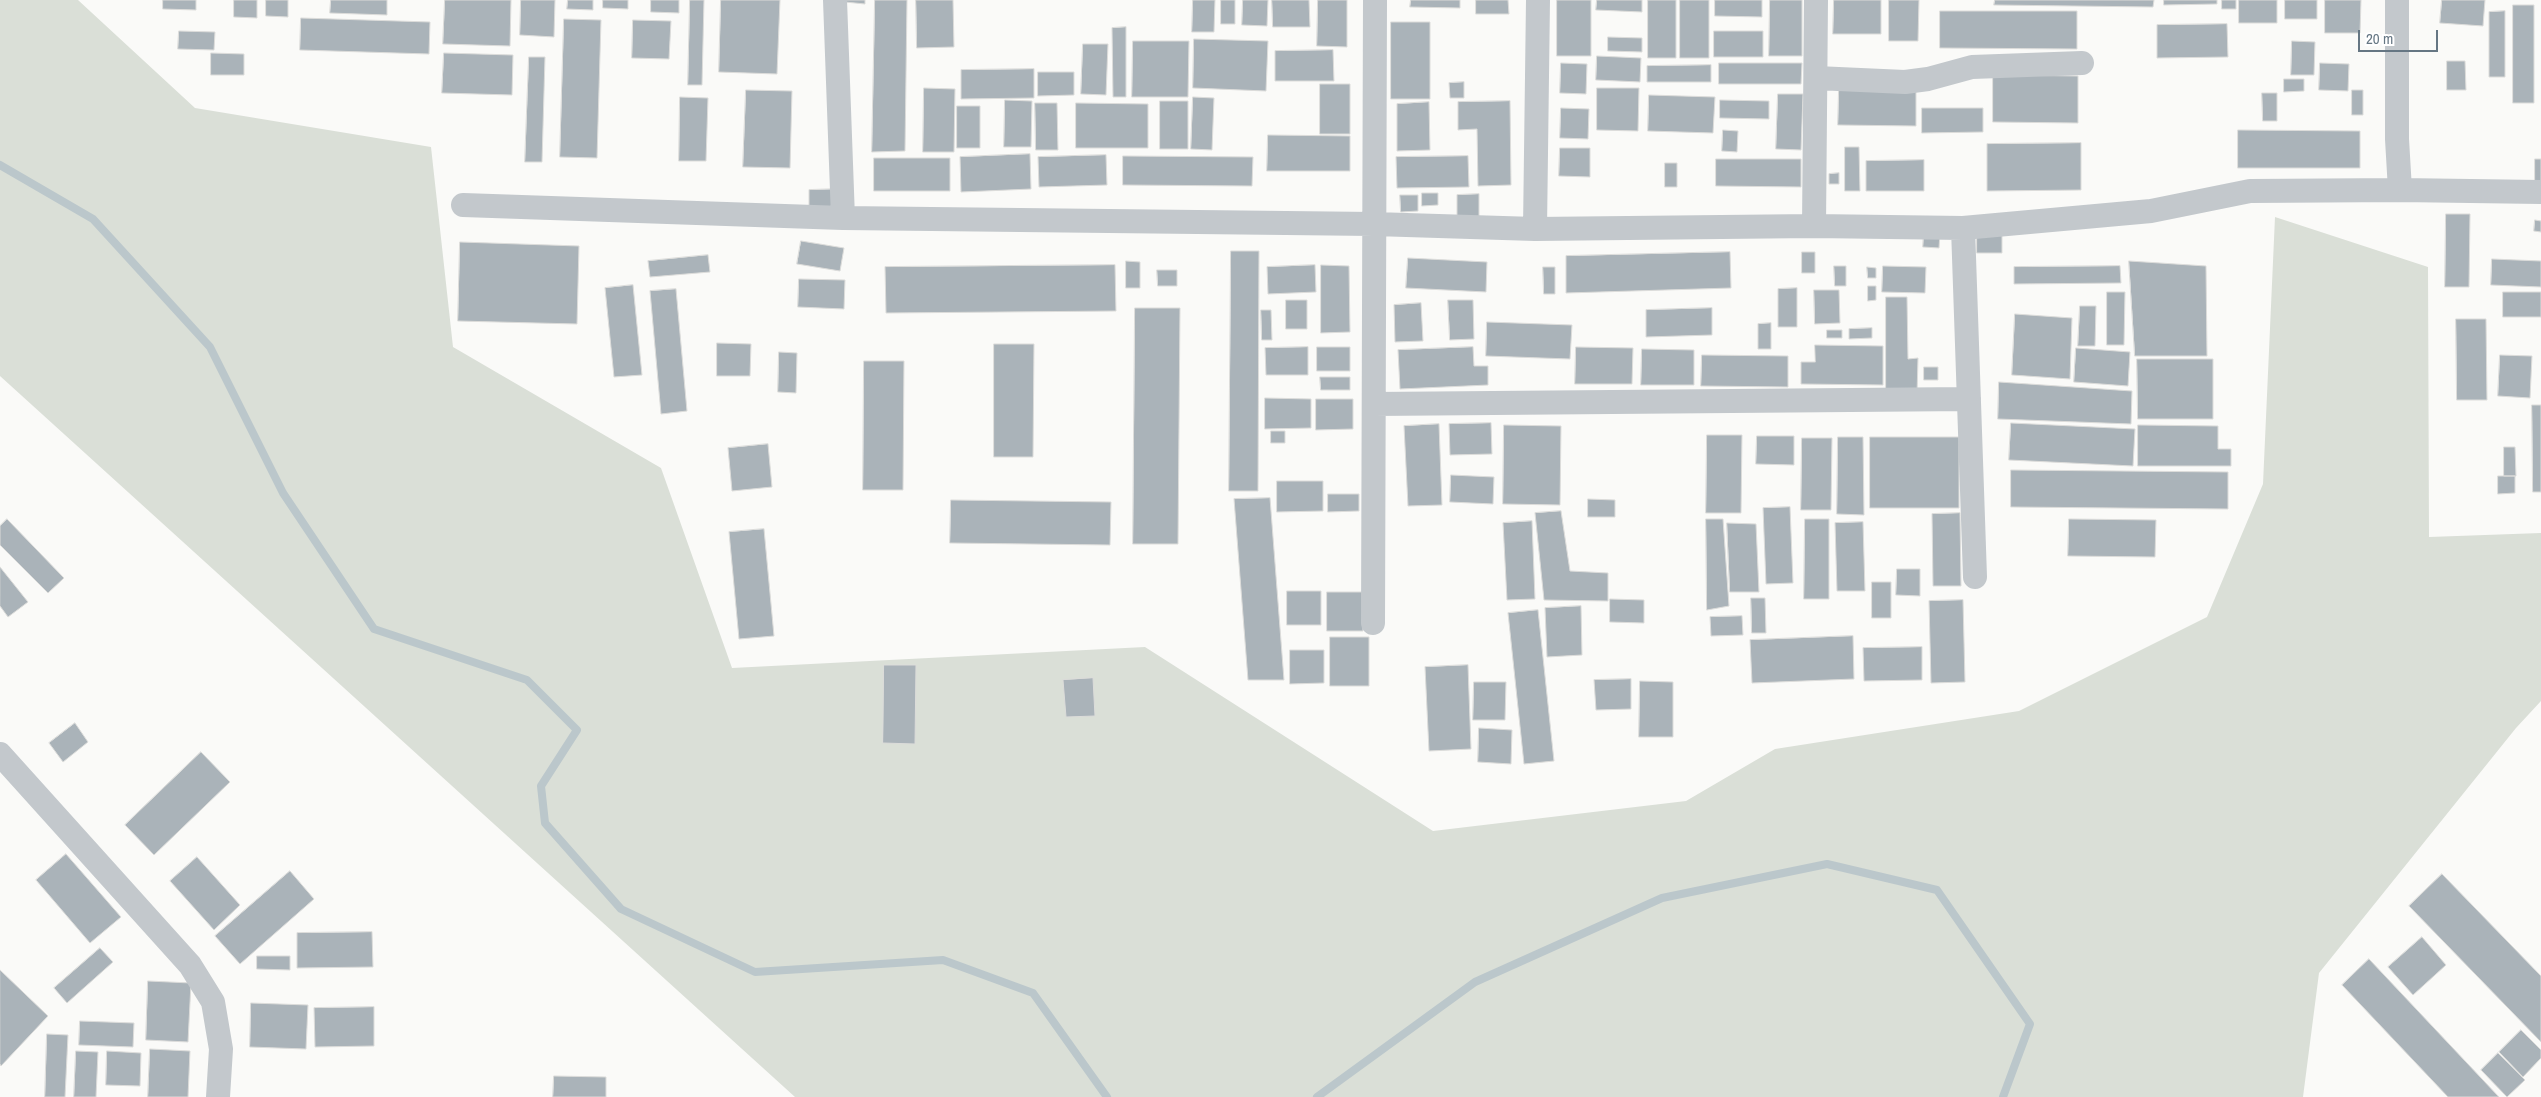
<!DOCTYPE html>
<style>
body{margin:0}
#map{position:relative;width:2541px;height:1097px;overflow:hidden;background:#fafaf8;font-family:"Archivo Narrow",sans-serif}
canvas{display:block}
.scale{position:absolute;left:2358px;top:30px;width:80px;height:22px;box-sizing:border-box;border:2px solid #657683;border-top:0;padding-left:6px;font-size:15px;line-height:18px;white-space:nowrap;color:#657683;-webkit-text-stroke:4px #fff;paint-order:stroke}
</style>
<div id="map">
<canvas width="2541" height="1097"></canvas>
<div class="scale">20 m</div>
</div>
<script>
const c = document.querySelector('canvas').getContext('2d');
c.lineJoin = 'round';
function fillPath(path, color) {
  c.fillStyle = color;
  c.fill(path, 'evenodd');
}
function strokePath(path, color, width, dash) {
  c.strokeStyle = color;
  c.lineWidth = width;
  c.lineCap = dash ? 'butt' : 'round';
  c.setLineDash(dash || []);
  c.stroke(path);
}
const green = new Path2D(`
 M 0,0 L 78,0 L 195,108 L 431,147 L 453,347 L 661,468 L 732,668 L 1145,647 L 1433,831 L 1686,801 L 1775,749 L 2019,711 L 2207,617 L 2263,484 L 2275,217 L 2428,267 L 2429,537 L 2541,533 L 2541,701 L 2516,728 L 2319,973 L 2303,1097 L 795,1097 L 0,376 Z`);
const stream = new Path2D(`
 M 0,165 L 93,219 L 210,347 L 283,493 L 374,629 L 527,680 L 577,730 L 541,786 L 545,823 L 621,909 L 755,972 L 943,960 L 1033,993 L 1107,1097
 M 1317,1097 L 1475,982 L 1662,898 L 1827,864 L 1937,890 L 2030,1024 L 2003,1097`);
const building = new Path2D(`
 M 163,0 L 196,0 L 196,10 L 163,9 Z
 M 234,0 L 257,0 L 257,18 L 234,17 Z
 M 266,0 L 288,0 L 288,17 L 266,16 Z
 M 331,0 L 387,0 L 387,15 L 330,13 Z
 M 445,0 L 511,0 L 510,46 L 443,44 Z
 M 521,0 L 555,0 L 554,37 L 520,35 Z
 M 568,0 L 593,0 L 593,10 L 567,9 Z
 M 603,0 L 628,0 L 628,9 L 603,8 Z
 M 651,0 L 679,0 L 679,13 L 651,12 Z
 M 690,0 L 704,0 L 702,85 L 688,85 Z
 M 721,0 L 780,0 L 777,74 L 719,72 Z
 M 845,0 L 865,0 L 865,4 L 845,2 Z
 M 875,0 L 907,0 L 905,151 L 872,152 Z
 M 916,0 L 953,0 L 954,47 L 917,48 Z
 M 1193,0 L 1215,0 L 1214,32 L 1192,32 Z
 M 1221,0 L 1235,0 L 1235,24 L 1221,24 Z
 M 1243,0 L 1268,0 L 1267,26 L 1242,25 Z
 M 1272,0 L 1309,0 L 1310,27 L 1273,27 Z
 M 1318,0 L 1347,0 L 1347,47 L 1317,46 Z
 M 1411,0 L 1460,0 L 1460,8 L 1410,7 Z
 M 1476,0 L 1508,0 L 1509,14 L 1476,14 Z
 M 1557,0 L 1591,0 L 1591,56 L 1557,56 Z
 M 1597,0 L 1642,0 L 1642,12 L 1596,10 Z
 M 1648,0 L 1676,0 L 1676,58 L 1648,58 Z
 M 1680,0 L 1709,0 L 1709,58 L 1680,58 Z
 M 1715,0 L 1762,0 L 1762,17 L 1715,16 Z
 M 1770,0 L 1802,0 L 1802,56 L 1769,56 Z
 M 1834,0 L 1881,0 L 1881,34 L 1833,34 Z
 M 1889,0 L 1919,0 L 1918,41 L 1889,41 Z
 M 1995,0 L 2154,0 L 2153,7 L 1994,5 Z
 M 2164,0 L 2217,0 L 2217,4 L 2164,5 Z
 M 2222,0 L 2236,0 L 2236,9 L 2222,9 Z
 M 2239,0 L 2277,0 L 2277,23 L 2239,23 Z
 M 2285,0 L 2317,0 L 2317,19 L 2285,19 Z
 M 2325,0 L 2361,0 L 2360,33 L 2325,33 Z
 M 2442,0 L 2485,0 L 2483,26 L 2440,23 Z
 M 2513,5 L 2534,5 L 2534,103 L 2513,103 Z
 M 1940,11 L 2077,11 L 2077,49 L 1940,48 Z
 M 2505,11 L 2505,77 L 2489,77 L 2489,12 Z
 M 301,18 L 430,22 L 429,54 L 300,50 Z
 M 564,19 L 601,20 L 597,158 L 560,157 Z
 M 633,20 L 671,21 L 669,59 L 632,58 Z
 M 1391,22 L 1430,22 L 1430,99 L 1391,99 Z
 M 2227,24 L 2228,57 L 2157,58 L 2157,25 Z
 M 1126,27 L 1126,97 L 1113,97 L 1112,28 Z
 M 179,31 L 215,32 L 214,50 L 178,49 Z
 M 1714,31 L 1763,31 L 1763,57 L 1714,57 Z
 M 1608,37 L 1642,38 L 1642,52 L 1608,51 Z
 M 1194,39 L 1268,41 L 1266,91 L 1193,88 Z
 M 1133,41 L 1189,41 L 1188,97 L 1132,97 Z
 M 2292,41 L 2315,42 L 2314,75 L 2291,75 Z
 M 1083,44 L 1108,44 L 1106,95 L 1081,94 Z
 M 1333,50 L 1334,81 L 1275,81 L 1275,51 Z
 M 211,53 L 244,54 L 244,75 L 211,75 Z
 M 444,53 L 513,55 L 512,95 L 442,93 Z
 M 1597,56 L 1641,58 L 1640,82 L 1596,80 Z
 M 529,57 L 545,57 L 542,162 L 525,162 Z
 M 2447,61 L 2465,61 L 2466,90 L 2447,90 Z
 M 1561,63 L 1587,64 L 1586,94 L 1560,93 Z
 M 1719,63 L 1802,63 L 1801,84 L 1719,84 Z
 M 2320,63 L 2349,64 L 2348,91 L 2319,90 Z
 M 1711,65 L 1711,82 L 1647,82 L 1647,66 Z
 M 1034,69 L 1034,98 L 961,99 L 961,70 Z
 M 1038,72 L 1074,72 L 1074,95 L 1038,96 Z
 M 1993,75 L 2078,76 L 2078,123 L 1993,122 Z
 M 2284,79 L 2304,79 L 2304,91 L 2284,92 Z
 M 1464,82 L 1464,98 L 1450,98 L 1449,83 Z
 M 1320,84 L 1350,84 L 1350,134 L 1320,134 Z
 M 924,88 L 955,89 L 954,152 L 923,152 Z
 M 1597,88 L 1639,88 L 1638,131 L 1597,130 Z
 M 746,90 L 792,91 L 790,168 L 743,167 Z
 M 1839,90 L 1916,90 L 1916,126 L 1838,125 Z
 M 2352,90 L 2363,90 L 2363,115 L 2352,115 Z
 M 2262,93 L 2277,93 L 2277,121 L 2263,121 Z
 M 1778,94 L 1803,94 L 1801,150 L 1776,149 Z
 M 1649,95 L 1715,97 L 1713,133 L 1648,131 Z
 M 680,97 L 708,98 L 706,161 L 679,161 Z
 M 1193,97 L 1214,98 L 1212,150 L 1191,149 Z
 M 1005,100 L 1032,101 L 1031,147 L 1004,147 Z
 M 1720,100 L 1769,101 L 1769,119 L 1720,118 Z
 M 1160,101 L 1188,101 L 1188,149 L 1160,149 Z
 M 1510,101 L 1511,185 L 1478,186 L 1477,129 L 1458,130 L 1458,102 Z
 M 1429,102 L 1430,150 L 1397,151 L 1397,104 Z
 M 1035,103 L 1057,103 L 1058,150 L 1036,150 Z
 M 1076,103 L 1148,104 L 1148,148 L 1076,148 Z
 M 957,106 L 980,106 L 980,148 L 957,148 Z
 M 1561,108 L 1589,109 L 1588,139 L 1560,138 Z
 M 1922,108 L 1983,108 L 1983,132 L 1922,133 Z
 M 1723,130 L 1738,131 L 1737,152 L 1722,151 Z
 M 2238,130 L 2360,131 L 2360,168 L 2238,168 Z
 M 1268,135 L 1350,136 L 1350,171 L 1267,171 Z
 M 2081,143 L 2081,190 L 1987,191 L 1987,144 Z
 M 1845,147 L 1859,147 L 1860,191 L 1845,191 Z
 M 1560,148 L 1590,148 L 1590,177 L 1559,176 Z
 M 1030,154 L 1031,189 L 961,192 L 960,157 Z
 M 1106,155 L 1107,185 L 1039,187 L 1038,157 Z
 M 1123,156 L 1253,157 L 1252,186 L 1123,185 Z
 M 1468,156 L 1469,187 L 1397,188 L 1396,157 Z
 M 874,158 L 950,158 L 950,191 L 874,191 Z
 M 1716,159 L 1801,159 L 1801,187 L 1716,186 Z
 M 2535,159 L 2541,159 L 2541,186 L 2535,186 Z
 M 1924,160 L 1924,191 L 1866,191 L 1866,161 Z
 M 1665,163 L 1677,163 L 1677,187 L 1665,187 Z
 M 1839,173 L 1839,184 L 1829,184 L 1829,174 Z
 M 838,189 L 838,210 L 809,210 L 809,190 Z
 M 1422,193 L 1438,193 L 1438,205 L 1422,206 Z
 M 1479,194 L 1479,223 L 1457,223 L 1457,195 Z
 M 1400,195 L 1418,195 L 1418,211 L 1401,212 Z
 M 2446,214 L 2470,214 L 2469,287 L 2445,287 Z
 M 2535,220 L 2541,221 L 2541,232 L 2534,231 Z
 M 1977,231 L 2002,232 L 2002,253 L 1977,253 Z
 M 1924,232 L 1940,233 L 1939,248 L 1923,247 Z
 M 801,241 L 844,248 L 840,271 L 797,264 Z
 M 460,242 L 579,246 L 577,324 L 458,321 Z
 M 1231,251 L 1259,251 L 1258,491 L 1229,491 Z
 M 1730,252 L 1731,288 L 1566,293 L 1566,256 Z
 M 1802,252 L 1815,252 L 1815,273 L 1802,273 Z
 M 708,255 L 710,272 L 650,277 L 648,261 Z
 M 1408,258 L 1487,262 L 1486,292 L 1406,288 Z
 M 2492,259 L 2541,261 L 2541,287 L 2491,285 Z
 M 1126,261 L 1140,262 L 1140,288 L 1126,288 Z
 M 2129,261 L 2206,266 L 2207,356 L 2135,356 Z
 M 1115,265 L 1116,311 L 886,313 L 885,267 Z
 M 1315,265 L 1316,292 L 1268,294 L 1267,267 Z
 M 1321,265 L 1349,266 L 1350,332 L 1321,333 Z
 M 1834,266 L 1846,266 L 1846,286 L 1835,286 Z
 M 1883,266 L 1926,267 L 1925,293 L 1882,292 Z
 M 2120,266 L 2121,283 L 2014,284 L 2014,267 Z
 M 1543,267 L 1555,267 L 1555,294 L 1544,294 Z
 M 1867,267 L 1876,268 L 1876,278 L 1868,278 Z
 M 1157,270 L 1177,270 L 1177,286 L 1158,286 Z
 M 799,279 L 845,280 L 844,309 L 798,307 Z
 M 633,285 L 642,375 L 614,377 L 605,288 Z
 M 1868,286 L 1876,286 L 1876,300 L 1868,301 Z
 M 1797,288 L 1797,327 L 1778,327 L 1778,289 Z
 M 676,289 L 687,411 L 661,414 L 650,291 Z
 M 1814,290 L 1839,290 L 1840,323 L 1815,324 Z
 M 2107,292 L 2125,292 L 2124,345 L 2107,345 Z
 M 2503,292 L 2541,292 L 2541,317 L 2503,317 Z
 M 1886,297 L 1907,297 L 1908,359 L 1918,358 L 1917,395 L 1886,394 Z
 M 1286,300 L 1307,300 L 1307,329 L 1286,329 Z
 M 1448,300 L 1473,300 L 1474,339 L 1450,340 Z
 M 1421,303 L 1423,341 L 1395,342 L 1394,305 Z
 M 2080,306 L 2096,306 L 2095,346 L 2078,346 Z
 M 1135,308 L 1180,308 L 1178,544 L 1133,544 Z
 M 1712,308 L 1712,335 L 1646,337 L 1646,310 Z
 M 1261,310 L 1271,310 L 1272,340 L 1262,340 Z
 M 2015,314 L 2072,318 L 2070,379 L 2012,375 Z
 M 2456,319 L 2486,319 L 2487,400 L 2457,400 Z
 M 1487,322 L 1572,325 L 1570,359 L 1486,356 Z
 M 1771,323 L 1771,349 L 1758,349 L 1758,324 Z
 M 1872,328 L 1872,338 L 1849,339 L 1849,329 Z
 M 1827,330 L 1842,330 L 1842,338 L 1827,338 Z
 M 717,343 L 751,344 L 750,376 L 717,376 Z
 M 994,344 L 1034,344 L 1033,457 L 994,457 Z
 M 1815,345 L 1883,346 L 1883,385 L 1801,384 L 1801,362 L 1815,362 Z
 M 1308,347 L 1308,375 L 1266,375 L 1265,348 Z
 M 1317,347 L 1350,347 L 1350,371 L 1317,371 Z
 M 1473,347 L 1474,366 L 1488,366 L 1488,385 L 1400,389 L 1398,350 Z
 M 1576,347 L 1633,348 L 1632,384 L 1575,384 Z
 M 2076,348 L 2130,352 L 2128,386 L 2074,382 Z
 M 1642,349 L 1694,350 L 1694,385 L 1641,385 Z
 M 779,352 L 797,353 L 796,393 L 778,392 Z
 M 1702,355 L 1788,356 L 1788,387 L 1701,386 Z
 M 2500,355 L 2532,356 L 2530,398 L 2498,396 Z
 M 2137,359 L 2213,359 L 2213,419 L 2138,419 Z
 M 864,361 L 904,361 L 903,490 L 863,490 Z
 M 1924,367 L 1938,367 L 1938,380 L 1924,380 Z
 M 1320,377 L 1350,377 L 1350,390 L 1321,390 Z
 M 1999,382 L 2132,391 L 2131,424 L 1998,419 Z
 M 1265,398 L 1311,399 L 1311,428 L 1265,429 Z
 M 1316,399 L 1353,399 L 1353,429 L 1316,430 Z
 M 2532,405 L 2541,405 L 2541,492 L 2533,492 Z
 M 1491,423 L 1492,454 L 1450,455 L 1449,424 Z
 M 2011,423 L 2135,429 L 2133,466 L 2009,460 Z
 M 1439,424 L 1442,505 L 1408,506 L 1404,426 Z
 M 1504,425 L 1561,426 L 1560,505 L 1503,504 Z
 M 2138,425 L 2218,426 L 2218,449 L 2231,449 L 2231,466 L 2138,466 Z
 M 1271,431 L 1285,431 L 1285,443 L 1271,443 Z
 M 1707,435 L 1742,435 L 1741,513 L 1706,513 Z
 M 1757,436 L 1794,436 L 1794,465 L 1756,464 Z
 M 1838,437 L 1863,437 L 1864,515 L 1837,514 Z
 M 1870,437 L 1959,437 L 1959,508 L 1870,508 Z
 M 1802,438 L 1832,438 L 1831,510 L 1801,510 Z
 M 768,444 L 772,487 L 732,491 L 728,448 Z
 M 2504,447 L 2515,447 L 2516,476 L 2504,476 Z
 M 2011,470 L 2228,472 L 2228,509 L 2011,507 Z
 M 1451,475 L 1494,477 L 1493,504 L 1450,502 Z
 M 2498,476 L 2515,476 L 2515,493 L 2498,494 Z
 M 1277,481 L 1323,481 L 1323,511 L 1277,512 Z
 M 1328,494 L 1359,494 L 1359,511 L 1328,512 Z
 M 1270,498 L 1284,680 L 1248,680 L 1234,499 Z
 M 1588,499 L 1615,500 L 1615,517 L 1588,517 Z
 M 951,500 L 1111,502 L 1110,545 L 950,543 Z
 M 1790,507 L 1793,583 L 1766,584 L 1763,508 Z
 M 1561,511 L 1570,571 L 1608,573 L 1608,601 L 1544,600 L 1535,513 Z
 M 1960,513 L 1961,586 L 1933,586 L 1932,514 Z
 M 7,519 L 64,578 L 48,593 L 0,545 L 0,526 Z
 M 1706,519 L 1723,519 L 1729,606 L 1707,610 Z
 M 1805,519 L 1829,519 L 1829,599 L 1804,599 Z
 M 2069,519 L 2156,520 L 2155,557 L 2068,556 Z
 M 1532,521 L 1535,599 L 1507,600 L 1503,523 Z
 M 1863,522 L 1865,591 L 1837,591 L 1835,523 Z
 M 1727,523 L 1756,524 L 1759,592 L 1730,592 Z
 M 764,529 L 774,636 L 739,639 L 729,532 Z
 M 0,567 L 28,602 L 8,617 L 0,606 Z
 M 1897,569 L 1920,569 L 1920,596 L 1896,595 Z
 M 1872,582 L 1891,582 L 1891,618 L 1872,618 Z
 M 1287,591 L 1321,591 L 1321,625 L 1287,625 Z
 M 1327,592 L 1362,592 L 1363,631 L 1327,631 Z
 M 1751,598 L 1765,598 L 1766,633 L 1752,633 Z
 M 1610,599 L 1644,600 L 1644,623 L 1610,622 Z
 M 1963,600 L 1965,682 L 1931,683 L 1929,601 Z
 M 1581,606 L 1582,655 L 1547,657 L 1545,608 Z
 M 1538,610 L 1554,761 L 1524,764 L 1508,613 Z
 M 1742,616 L 1743,635 L 1711,636 L 1710,617 Z
 M 1853,636 L 1854,679 L 1752,683 L 1750,640 Z
 M 1330,637 L 1369,637 L 1369,686 L 1330,686 Z
 M 1922,647 L 1922,680 L 1864,681 L 1863,648 Z
 M 1290,650 L 1324,650 L 1324,683 L 1290,684 Z
 M 884,665 L 916,665 L 915,744 L 883,743 Z
 M 1468,665 L 1471,749 L 1429,751 L 1425,667 Z
 M 1093,678 L 1095,716 L 1066,717 L 1063,680 Z
 M 1631,679 L 1631,709 L 1596,710 L 1594,680 Z
 M 1640,681 L 1673,682 L 1673,737 L 1639,737 Z
 M 1474,682 L 1506,682 L 1505,720 L 1473,720 Z
 M 75,723 L 88,742 L 63,762 L 49,743 Z
 M 1479,728 L 1512,730 L 1511,764 L 1478,762 Z
 M 201,752 L 230,782 L 154,855 L 125,825 Z
 M 66,854 L 121,917 L 90,943 L 36,880 Z
 M 197,857 L 240,905 L 214,930 L 170,881 Z
 M 290,871 L 314,899 L 240,964 L 215,936 Z
 M 2442,874 L 2541,976 L 2541,1042 L 2409,906 Z
 M 372,932 L 373,967 L 297,968 L 297,933 Z
 M 2422,937 L 2446,965 L 2413,995 L 2388,967 Z
 M 100,948 L 113,962 L 67,1003 L 54,988 Z
 M 257,956 L 290,956 L 290,970 L 257,969 Z
 M 2369,959 L 2499,1097 L 2448,1097 L 2342,985 Z
 M 0,970 L 48,1016 L 1,1066 L 0,1064 Z
 M 148,981 L 191,983 L 188,1042 L 146,1040 Z
 M 251,1003 L 308,1005 L 306,1049 L 250,1047 Z
 M 374,1007 L 374,1046 L 315,1047 L 314,1008 Z
 M 80,1021 L 134,1023 L 133,1047 L 79,1045 Z
 M 2521,1030 L 2541,1050 L 2541,1058 L 2523,1077 L 2499,1052 Z
 M 47,1034 L 68,1035 L 65,1097 L 45,1097 Z
 M 150,1049 L 190,1051 L 188,1097 L 148,1097 Z
 M 76,1051 L 98,1052 L 96,1097 L 74,1097 Z
 M 107,1051 L 141,1053 L 140,1086 L 106,1085 Z
 M 2498,1053 L 2525,1080 L 2507,1097 L 2481,1070 Z
 M 554,1076 L 606,1077 L 606,1097 L 553,1097 Z`);
const minor = new Path2D(`
 M 835,0 L 843,218
 M 2397,0 L 2397,139 L 2400,190 L 2541,192
 M 1816,78 L 1905,82 L 1928,79 L 1972,67 L 2082,63
 M 463,205 L 843,218 L 1374,224 L 1535,229 L 1814,226 L 1963,228 L 2151,211 L 2250,191 L 2400,190
 M 1814,226 L 1816,0
 M 1963,228 L 1975,577
 M 1535,229 L 1538,0
 M 1374,404 L 1969,399
 M 1373,623 L 1375,0
 M 0,754 L 190,965 L 213,1002 L 221,1049 L 218,1097`);
fillPath(green, '#dadfd7');
strokePath(stream, '#bbc7cb', 8);
fillPath(building, '#aab3b9');
strokePath(building, '#dcdcda', 1);
strokePath(minor, '#c3c8cc', 24);
</script>
